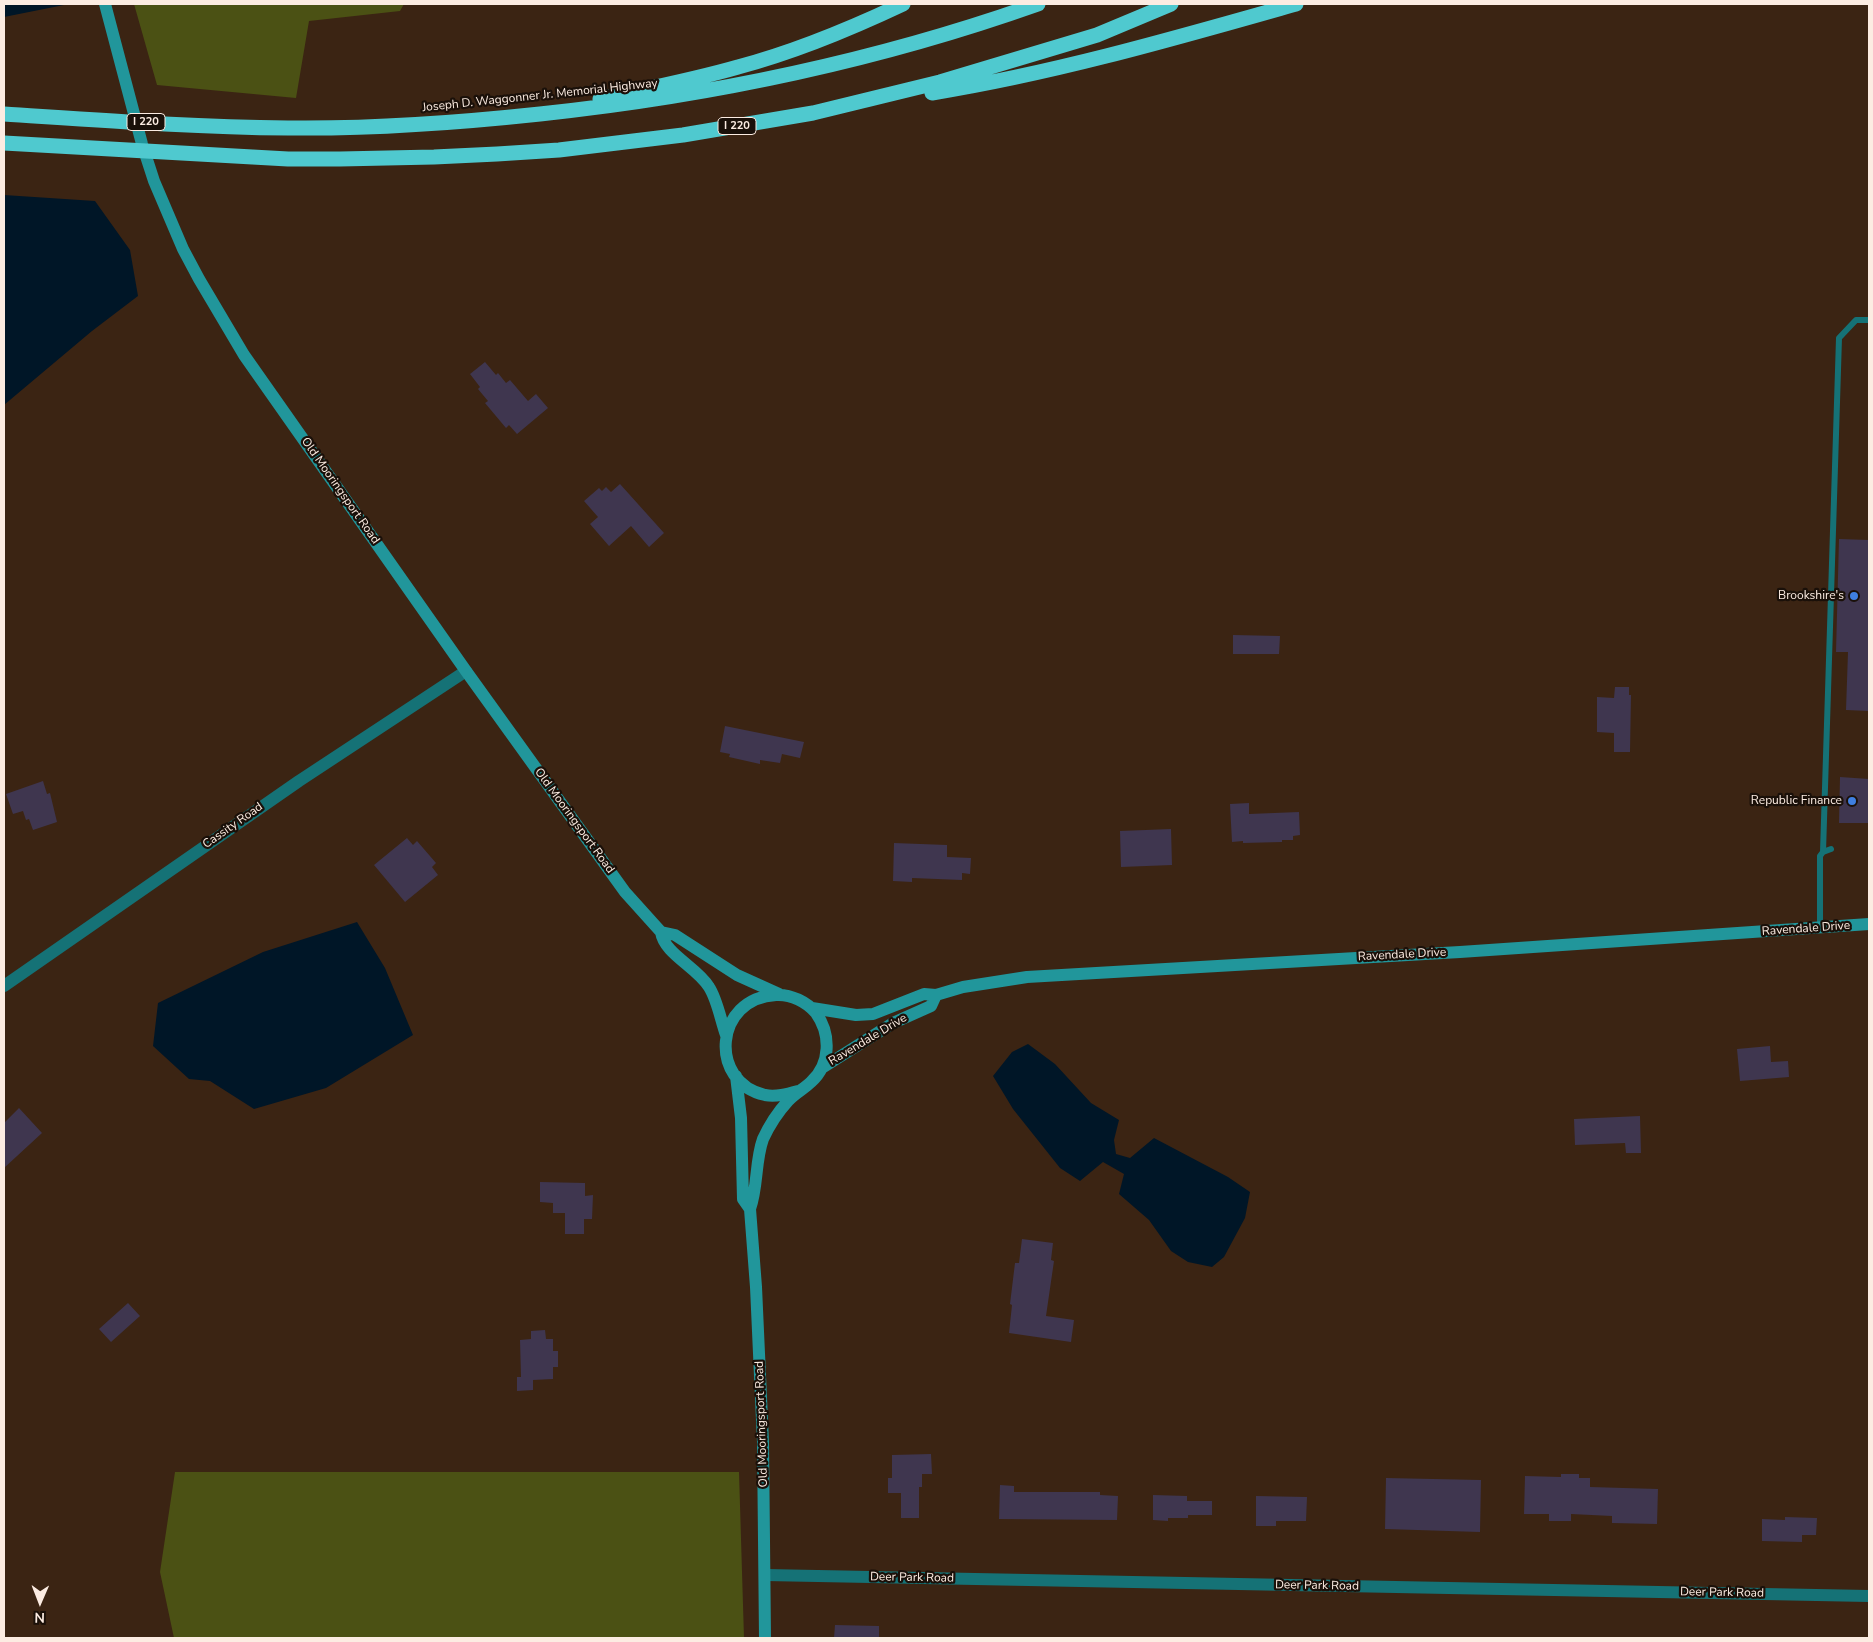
<!DOCTYPE html>
<style>
body{margin:0}
#map{position:relative;width:1873px;height:1642px;overflow:hidden;background:#3b2413;font-family:"Nunito Sans",sans-serif}
canvas{display:block}
.frame{position:absolute;inset:0;border:5px solid #fcece2;pointer-events:none}
.north{position:absolute;left:15px;top:1577px;width:50px;height:50px;-webkit-text-stroke:4px #1a1009;paint-order:stroke;rotate:181deg;font-size:14px;font-weight:700;line-height:20px;text-align:center;color:#fcece2}
.north::after{content:'';display:block;margin:auto;width:18px;height:22px;background:#fcece2;clip-path:polygon(50% 0,100% 100%,50% 72%,0 100%)}
</style>
<div id="map">
<canvas width="1873" height="1642"></canvas>
<div class="frame"></div>
<div class="north">N</div>
</div>
<script>
const c = document.querySelector('canvas').getContext('2d');
c.lineJoin = 'round';
function fillPath(path, color) {
  c.fillStyle = color;
  c.fill(path, 'evenodd');
}
function strokePath(path, color, width, dash) {
  c.strokeStyle = color;
  c.lineWidth = width;
  c.lineCap = dash ? 'butt' : 'round';
  c.setLineDash(dash || []);
  c.stroke(path);
}
function drawText(font, color, halo, rows, align = 'center') {
  c.font = font + ' "Nunito Sans",sans-serif';
  c.lineWidth = 4.5;
  c.setLineDash([]);
  c.textBaseline = 'middle';
  c.strokeStyle = halo;
  c.fillStyle = color;
  for (const [text, x, y, turn = 0] of rows) {
    c.save();
    c.translate(x, y);
    c.rotate((+turn || 0) * Math.PI / 180);
    c.textAlign = isNaN(turn) ? turn : align;
    if (halo) c.strokeText(text, 0, 0);
    c.fillText(text, 0, 0);
    c.restore();
  }
}
const green = new Path2D(`
 M 134,4 L 404,4 L 400,11 L 309,21 L 296,98 L 157,85 Z
 M 175,1472 L 739,1472 L 744,1638 L 174,1638 L 160,1572 Z`);
const water = new Path2D(`
 M 4,4 L 69,4 L 4,17 Z
 M 4,195 L 95,201 L 130,250 L 138,296 L 92,331 L 4,405 Z
 M 357,922 L 385,968 L 413,1035 L 326,1088 L 254,1109 L 210,1081 L 189,1079 L 153,1046 L 158,1003 L 263,952 Z
 M 1028,1044 L 1055,1064 L 1091,1103 L 1119,1120 L 1114,1140 L 1116,1154 L 1130,1158 L 1154,1138 L 1228,1177 L 1250,1192 L 1245,1218 L 1224,1257 L 1212,1267 L 1188,1262 L 1171,1251 L 1149,1220 L 1119,1194 L 1124,1174 L 1103,1162 L 1080,1181 L 1060,1168 L 1013,1109 L 993,1076 L 1012,1052 Z`);
const building = new Path2D(`
 M 485,362 L 496,375 L 498,373 L 506,383 L 510,380 L 528,401 L 536,394 L 548,408 L 517,434 L 509,425 L 506,428 L 485,403 L 488,401 L 478,389 L 480,387 L 470,374 Z
 M 620,484 L 664,533 L 649,547 L 631,526 L 609,546 L 590,524 L 598,517 L 584,501 L 599,488 L 602,491 L 606,487 L 611,492 Z
 M 1839,539 L 1869,540 L 1869,711 L 1846,710 L 1848,652 L 1836,652 Z
 M 1233,635 L 1280,636 L 1279,654 L 1233,654 Z
 M 1615,687 L 1629,687 L 1629,695 L 1631,695 L 1630,752 L 1614,752 L 1614,733 L 1597,732 L 1597,697 L 1614,698 Z
 M 725,726 L 804,742 L 800,758 L 782,754 L 780,763 L 760,760 L 760,764 L 729,757 L 730,754 L 720,752 Z
 M 1840,777 L 1869,779 L 1869,823 L 1839,823 Z
 M 43,781 L 47,794 L 50,793 L 57,822 L 33,830 L 29,819 L 26,820 L 23,811 L 13,814 L 6,794 Z
 M 1249,803 L 1249,814 L 1299,812 L 1300,835 L 1293,836 L 1293,840 L 1282,840 L 1282,842 L 1243,843 L 1243,841 L 1232,842 L 1230,804 Z
 M 1171,829 L 1172,865 L 1121,867 L 1120,831 Z
 M 407,838 L 413,845 L 417,841 L 436,863 L 432,867 L 438,875 L 405,902 L 374,865 Z
 M 894,843 L 947,845 L 947,857 L 971,858 L 970,874 L 962,873 L 962,880 L 912,878 L 912,882 L 893,881 Z
 M 1770,1046 L 1771,1062 L 1788,1061 L 1789,1077 L 1740,1081 L 1737,1049 Z
 M 19,1108 L 42,1133 L 4,1168 L 4,1123 Z
 M 1640,1116 L 1641,1153 L 1626,1153 L 1625,1143 L 1575,1145 L 1574,1119 Z
 M 540,1182 L 585,1183 L 585,1196 L 593,1195 L 592,1219 L 584,1219 L 584,1234 L 565,1234 L 565,1213 L 553,1213 L 553,1203 L 540,1202 Z
 M 1022,1239 L 1053,1243 L 1051,1260 L 1054,1261 L 1046,1316 L 1074,1320 L 1071,1342 L 1009,1333 L 1012,1305 L 1010,1304 L 1015,1263 L 1019,1263 Z
 M 128,1303 L 140,1316 L 111,1342 L 99,1329 Z
 M 545,1330 L 546,1339 L 553,1339 L 553,1351 L 558,1351 L 558,1367 L 553,1367 L 553,1379 L 533,1380 L 533,1390 L 517,1391 L 517,1377 L 521,1377 L 520,1340 L 531,1339 L 531,1331 Z
 M 931,1454 L 932,1474 L 922,1474 L 922,1487 L 919,1487 L 919,1518 L 901,1518 L 901,1493 L 888,1493 L 888,1478 L 892,1478 L 892,1455 Z
 M 1561,1474 L 1579,1474 L 1579,1478 L 1590,1478 L 1590,1487 L 1658,1489 L 1657,1524 L 1612,1523 L 1612,1516 L 1571,1514 L 1571,1521 L 1549,1521 L 1549,1514 L 1524,1514 L 1525,1476 L 1561,1477 Z
 M 1386,1478 L 1481,1480 L 1480,1532 L 1385,1529 Z
 M 1000,1485 L 1014,1486 L 1014,1492 L 1100,1492 L 1100,1495 L 1118,1496 L 1117,1520 L 999,1519 Z
 M 1153,1495 L 1187,1496 L 1187,1501 L 1212,1501 L 1212,1515 L 1188,1515 L 1188,1518 L 1168,1518 L 1168,1521 L 1153,1520 Z
 M 1256,1496 L 1307,1497 L 1306,1521 L 1276,1521 L 1276,1526 L 1256,1526 Z
 M 1785,1517 L 1817,1518 L 1816,1535 L 1802,1535 L 1802,1542 L 1762,1541 L 1762,1519 L 1785,1520 Z
 M 835,1625 L 879,1626 L 879,1638 L 834,1638 Z`);
const service = new Path2D(`
 M 1823,852 L 1839,338 L 1856,320 L 1869,320
 M 1820,928 L 1820,856 L 1823,852 L 1831,849`);
const minor = new Path2D(`
 M 4,986 L 299,781 L 466,671
 M 765,1575 L 1869,1596`);
const secondary = new Path2D(`
 M 105,4 L 142,144 L 154,181 L 183,249 L 199,279 L 244,355 L 466,671 L 625,892 L 661,932 L 675,935 L 737,975 L 779,994
 M 661,932 C 664,954 697,967 709,987 C 717,999 721,1021 726,1035
 M 812,1008 L 856,1015 L 873,1014 L 924,994 L 936,995 L 963,987 L 1027,977 L 1460,952 L 1869,924
 M 822,1068 L 893,1023 L 931,1006 L 936,995
 M 736,1076 L 741,1118 L 743,1199 L 750,1209
 M 765,1638 L 763,1442 L 756,1287 L 750,1209 C 758,1187 755,1161 763,1139 C 769,1126 778,1112 788,1101 C 795,1093 804,1089 811,1082 C 831,1064 831,1034 816,1013 C 807,1002 791,994 776,995 C 714,998 708,1082 765,1095 C 776,1097 787,1094 798,1091`);
const motorway = new Path2D(`
 M 932,93 C 1055,73 1176,38 1296,4
 M 600,99 C 646,89 693,80 738,67 C 795,52 850,29 903,4
 M 4,114 C 98,120 193,127 288,128 C 372,129 456,123 540,114 C 710,96 877,61 1038,4
 M 4,143 L 288,159 L 340,159 L 434,157 L 497,154 L 559,150 L 683,135 L 813,113 L 940,82 L 1097,35 L 1171,4`);
const markers = [
 [1854,596,5,"#3f7fe0"],
 [1852,801,5,"#3f7fe0"]
];
const shields = [
 [146,122,38],
 [737,126,38]
];
const shieldNames = [
 ["I 220",146,122],
 ["I 220",737,126]
];
const streetNames = [
 ["Joseph D. Waggonner Jr. Memorial Highway",540,96,-6],
 ["Old Mooringsport Road",340,491,55],
 ["Old Mooringsport Road",574,821,54],
 ["Cassity Road",233,826,-35],
 ["Ravendale Drive",1806,929,-4],
 ["Ravendale Drive",1402,955,-3],
 ["Ravendale Drive",868,1040,-31],
 ["Old Mooringsport Road",762,1424,-92],
 ["Deer Park Road",912,1578,1],
 ["Deer Park Road",1317,1586,1],
 ["Deer Park Road",1722,1593,1]
];
const poiNames = [
 ["Brookshire's",1844,596],
 ["Republic Finance",1842,801]
];
fillPath(green, '#4b5114');
fillPath(water, '#001627');
fillPath(building, '#3f364f');
strokePath(service, '#157276', 6);
strokePath(minor, '#157276', 12);
strokePath(secondary, '#21969b', 12);
strokePath(motorway, '#4fc9cf', 15);
for (const [x, y, r, color] of markers) {
  const dot = new Path2D();
  dot.arc(x, y, r, 0, 2 * Math.PI);
  c.fillStyle = color;
  c.fill(dot);
  strokePath(dot, '#1a1009', 2);
}
for (const [x, y, w] of shields) {
  const box = new Path2D();
  box.roundRect(x - w / 2, y - 8.5, w, 17, 4);
  c.fillStyle = '#1a1009';
  c.fill(box);
  strokePath(box, '#fcece2', 1);
}
drawText('bold 11px', '#fcece2', null, shieldNames);
drawText('12px', '#fcece2', '#1a1009', streetNames);
drawText('12px', '#fcece2', '#1a1009', poiNames, 'right');
</script>
